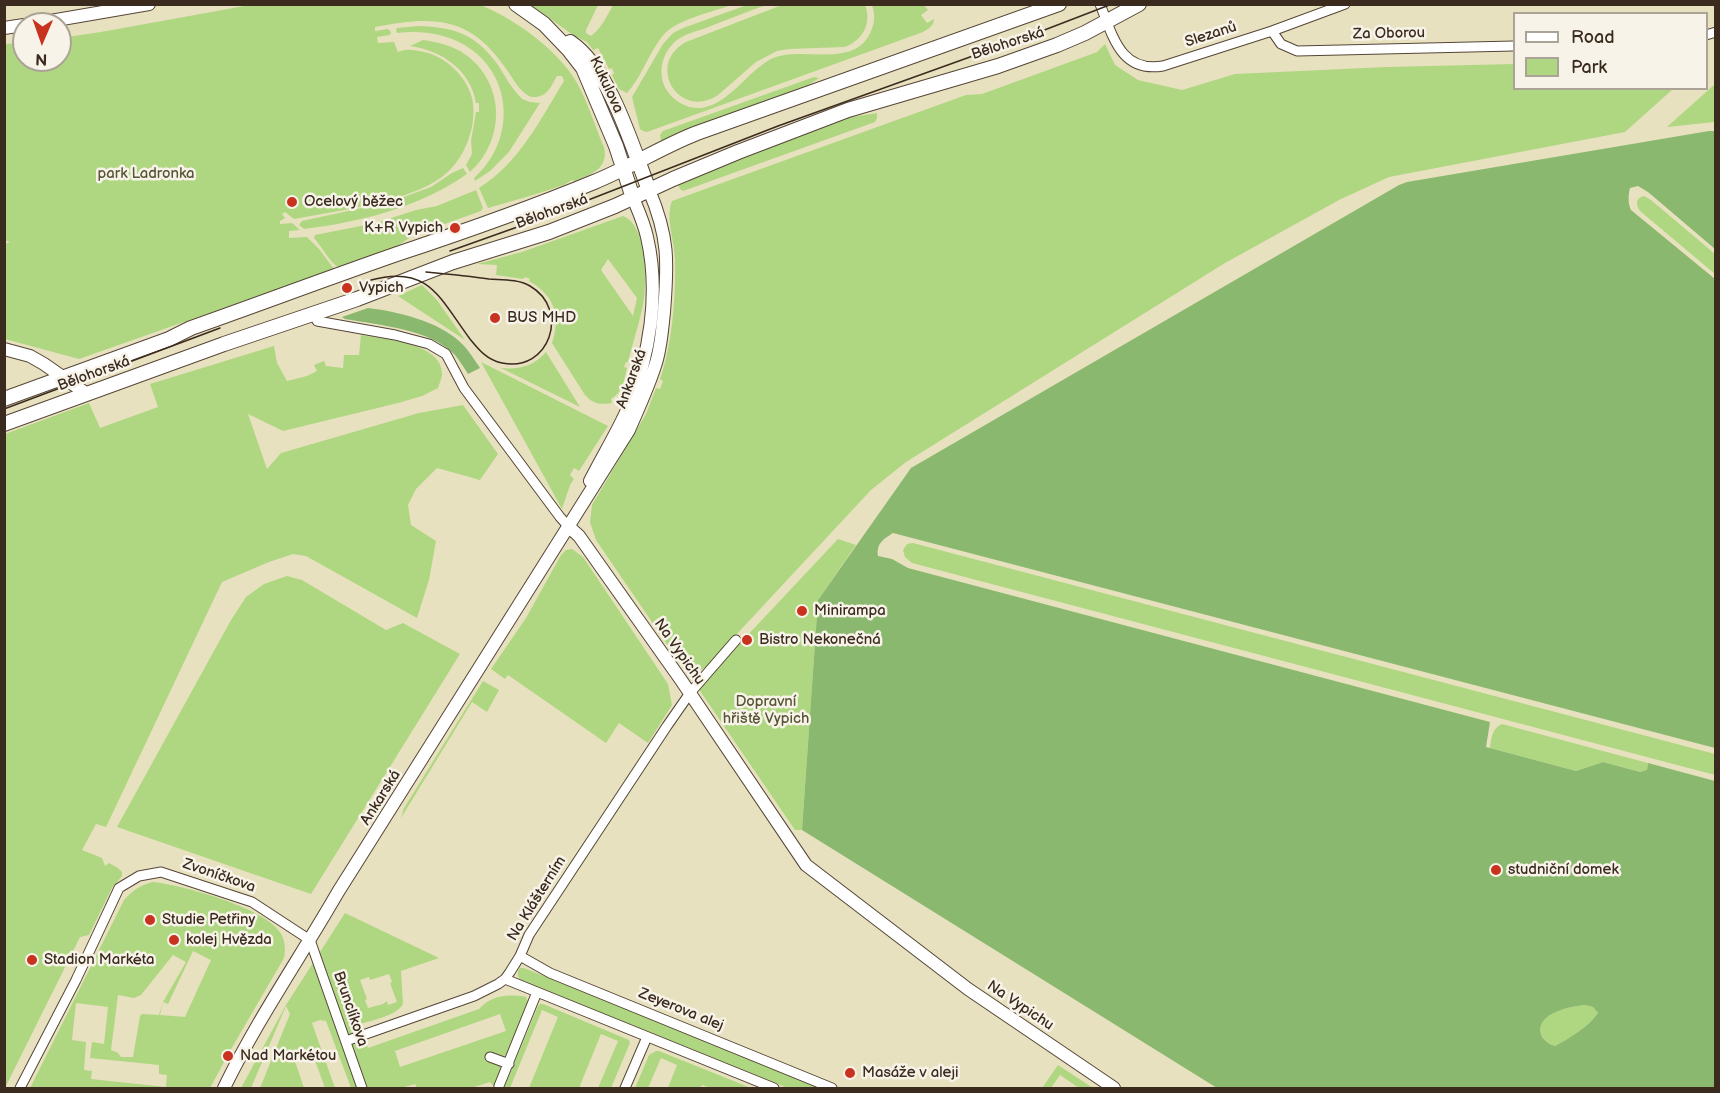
<!DOCTYPE html>
<meta charset="utf-8">
<style>
body{margin:0}
#map{position:relative;width:1720px;height:1093px;overflow:hidden;background:#e8e1bf;font-family:"Balsamiq Sans",sans-serif}
canvas{display:block}
.frame{position:absolute;inset:0;border:6px solid #3b2a1e;pointer-events:none}
.legend{position:absolute;left:1513px;top:12px;width:195px;height:78px;box-sizing:border-box;background:#f7f3e8;border:2px solid #aca397;margin:0;padding:8px 10px;list-style:none;font-size:18px;color:#3b2a1e}
.legend li{display:flex;align-items:center;gap:12px;height:30px}
.legend b{width:30px;border:2px solid #aca397}
.north{position:absolute;left:12px;top:12px;width:60px;height:60px;box-sizing:border-box;background:#f7f3e8;border:2px solid #aca397;border-radius:50%;rotate:182deg;font-size:16px;font-weight:700;line-height:24px;text-align:center;color:#3b2a1e}
.north::after{content:'';display:block;margin:auto;width:21px;height:27px;background:#c8321e;clip-path:polygon(50% 0,100% 100%,50% 72%,0 100%)}
</style>
<div id="map">
<canvas width="1720" height="1093"></canvas>
<div class="frame"></div>
<ul class="legend">
<li><b style="height:8px;background:#fff"></b>Road</li>
<li><b style="height:16px;background:#afd781"></b>Park</li>
</ul>
<div class="north">N</div>
</div>
<script>
const c = document.querySelector('canvas').getContext('2d');
c.lineJoin = 'round';
function fillPath(path, color) {
  c.fillStyle = color;
  c.fill(path, 'evenodd');
}
function strokePath(path, color, width, dash) {
  c.strokeStyle = color;
  c.lineWidth = width;
  c.lineCap = dash ? 'butt' : 'round';
  c.setLineDash(dash || []);
  c.stroke(path);
}
function drawText(font, color, halo, rows, align = 'center') {
  c.font = font + ' "Balsamiq Sans",sans-serif';
  c.lineWidth = 5;
  c.setLineDash([]);
  c.textBaseline = 'middle';
  c.strokeStyle = halo;
  c.fillStyle = color;
  for (const [text, x, y, turn = 0] of rows) {
    c.save();
    c.translate(x, y);
    c.rotate((+turn || 0) * Math.PI / 180);
    c.textAlign = isNaN(turn) ? turn : align;
    if (halo) c.strokeText(text, 0, 0);
    c.fillText(text, 0, 0);
    c.restore();
  }
}
const green = new Path2D(`
 M 250,5 L 480,5 C 513,18 552,46 572,75 C 586,95 594,125 604,147 C 609,169 591,174 575,181 L 572,180 L 564,185 L 533,195 L 488,208 L 479,188 C 519,163 540,120 564,81 L 562,76 L 557,76 C 550,88 547,98 531,97 C 519,92 512,76 504,66 C 469,15 431,16 375,27 L 375,31 L 388,29 L 391,32 L 390,35 L 377,37 L 378,43 L 394,42 L 398,52 C 407,48 415,50 424,52 C 445,56 467,77 472,98 C 478,124 465,160 443,176 C 410,202 336,211 294,219 L 285,212 L 282,214 L 285,218 L 280,221 L 280,224 L 292,223 L 300,230 L 289,231 L 289,238 L 307,237 L 319,249 L 334,269 L 79,359 L 5,339 L 4,244 L 10,242 L 4,240 L 5,44 L 24,43 L 24,60 L 60,60 L 60,38 L 101,32 Z
 M 531,5 L 598,5 L 586,30 L 586,33 L 591,36 C 601,29 607,16 613,5 L 732,5 C 712,12 673,20 661,38 C 648,55 641,78 627,93 L 619,89 L 612,75 L 614,73 L 612,68 L 609,69 L 598,48 L 593,50 L 587,42 L 573,35 Z
 M 747,5 L 766,5 C 746,12 726,20 706,28 C 697,31 685,34 677,40 C 662,52 657,73 666,89 C 673,101 687,109 701,108 C 728,105 748,71 771,59 C 800,44 855,71 871,31 C 875,22 875,14 872,5 L 924,5 L 928,10 L 921,15 L 927,23 L 934,19 C 934,26 928,29 923,32 L 647,132 L 643,131 L 640,129 L 632,97 L 663,44 L 673,33 L 683,28 Z
 M 782,5 L 865,5 C 872,23 863,40 845,47 L 789,49 L 777,51 L 756,62 L 718,95 C 679,121 645,64 686,42 Z
 M 418,26 C 454,27 476,34 498,65 C 505,76 512,89 522,99 L 530,102 L 540,103 L 509,152 L 490,171 L 475,181 L 474,178 C 513,144 515,82 472,50 C 451,34 423,30 397,33 L 396,30 L 397,28 Z
 M 423,40 C 438,42 454,46 466,55 C 506,84 505,141 470,172 L 466,165 L 472,154 L 471,141 L 476,112 L 479,112 L 479,103 L 476,103 C 471,70 441,50 410,46 Z
 M 1105,44 L 1115,65 L 1138,80 L 1182,90 L 1235,74 L 1387,67 L 1514,64 L 1514,88 L 1673,89 L 1625,132 L 1389,177 L 1339,200 L 1225,263 L 906,462 L 871,490 L 707,666 C 701,671 694,673 686,672 L 596,540 L 590,522 L 592,505 L 646,414 L 656,388 L 660,389 L 663,381 L 660,379 C 672,346 676,296 675,260 C 675,242 665,218 672,201 L 966,95 L 982,94 L 1089,55 L 1097,52 Z
 M 814,77 L 819,78 L 801,90 L 661,141 L 660,135 L 663,131 Z
 M 1715,84 L 1715,122 L 1667,127 Z
 M 877,113 L 877,118 L 875,122 L 683,191 L 680,189 L 678,184 L 740,158 L 839,119 Z
 M 463,168 L 467,174 C 420,207 361,222 304,229 L 299,225 L 302,221 L 385,203 L 386,206 L 393,204 L 393,201 L 431,187 L 452,173 Z
 M 476,190 L 483,208 L 481,211 L 439,226 L 436,222 C 419,229 406,242 390,250 C 374,258 355,262 339,268 C 329,261 322,247 314,238 L 315,235 L 376,223 L 416,210 L 437,206 Z
 M 1644,196 L 1651,200 L 1715,254 L 1715,274 L 1640,211 C 1636,205 1635,198 1644,196 Z
 M 623,216 C 646,224 647,277 644,298 C 641,319 633,341 628,362 L 626,362 L 624,367 L 627,368 C 624,381 623,392 611,399 L 612,403 C 601,405 593,404 585,395 L 552,343 C 561,316 555,296 529,281 L 530,279 L 525,277 L 523,279 L 496,275 L 497,265 L 477,264 L 522,252 ZM 608,259 L 637,298 L 633,316 L 601,270 Z
 M 422,285 L 437,300 L 465,340 L 398,296 Z
 M 361,335 C 383,339 443,343 442,374 C 442,379 439,384 438,388 L 422,396 L 398,403 L 283,431 L 248,414 L 267,469 L 281,453 L 419,413 L 463,405 L 498,454 L 480,480 L 437,468 L 416,489 L 408,505 L 411,525 L 436,541 L 429,580 L 417,618 L 306,556 L 293,554 L 269,562 L 222,582 L 106,827 L 96,824 L 82,850 L 102,858 L 105,866 L 109,863 L 118,868 L 122,872 L 122,876 L 112,888 L 89,935 L 80,937 L 5,1088 L 5,434 L 89,403 L 100,428 L 158,407 L 150,384 L 274,346 L 277,363 L 287,381 L 307,376 L 317,371 L 314,365 L 324,361 L 326,366 L 343,368 L 344,355 L 359,355 Z
 M 546,352 L 580,407 L 501,368 C 519,370 534,366 546,352 Z
 M 481,362 L 608,426 L 579,471 L 574,468 L 570,475 L 574,479 L 570,485 L 562,509 Z
 M 838,539 L 856,545 L 818,600 L 802,830 L 795,830 L 698,688 Z
 M 913,543 L 1715,754 L 1715,775 L 912,563 L 905,557 L 903,550 L 907,544 Z
 M 572,549 L 583,557 L 668,684 L 672,705 L 648,743 L 619,723 L 606,743 L 508,675 L 505,679 L 491,669 L 526,618 L 561,555 L 566,550 Z
 M 287,576 L 302,580 L 386,630 L 403,623 L 460,654 L 311,894 L 117,827 L 231,620 L 246,597 L 264,584 Z
 M 483,681 L 499,690 L 487,712 L 472,702 L 401,818 L 404,808 Z
 M 1502,724 L 1648,763 L 1647,771 L 1640,772 L 1603,762 L 1576,771 L 1490,748 C 1491,739 1492,728 1502,724 Z
 M 153,882 C 182,885 262,907 279,931 C 285,938 286,949 284,958 L 230,1051 L 210,1088 L 30,1088 L 124,900 C 133,890 140,885 153,882 ZM 193,951 L 211,960 L 185,1017 L 160,1015 L 163,1002 L 168,1004 ZM 173,955 L 186,962 L 163,1002 L 159,1015 L 142,1014 L 140,1016 L 133,1057 L 121,1057 L 118,1053 L 111,1050 L 118,995 L 134,998 L 141,995 ZM 76,1003 L 108,1007 L 104,1044 L 92,1042 L 90,1058 L 159,1065 L 159,1074 L 167,1075 L 166,1087 L 91,1079 L 92,1071 L 84,1070 L 86,1042 L 72,1040 Z
 M 345,913 L 439,958 L 401,971 L 403,1004 C 396,1016 373,1020 360,1024 L 368,1048 L 479,1009 C 492,995 508,994 526,997 L 528,1002 L 509,1054 L 503,1056 L 491,1053 L 502,1069 L 495,1088 L 490,1082 L 471,1088 L 417,1088 L 415,1084 L 401,1088 L 351,1088 L 326,1021 L 320,1020 L 312,1023 L 335,1088 L 325,1088 L 312,1052 L 294,1058 L 304,1088 L 260,1088 L 290,1014 L 286,1006 L 251,1088 L 241,1088 L 286,1005 ZM 389,974 L 392,982 L 390,983 L 397,1002 L 388,1005 L 387,1001 L 383,1004 L 368,1008 L 365,1000 L 367,999 L 360,980 L 369,977 L 370,980 ZM 500,1014 L 506,1031 L 400,1067 L 395,1051 Z
 M 524,968 L 820,1088 L 788,1088 L 520,980 L 518,976 L 518,971 L 520,968 Z
 M 540,1004 L 543,1004 L 629,1040 L 630,1043 L 611,1088 L 598,1088 L 618,1041 L 601,1034 L 579,1088 L 529,1088 L 558,1017 L 542,1010 L 510,1088 L 504,1088 L 538,1006 Z
 M 1585,1005 L 1593,1007 L 1598,1013 C 1587,1027 1571,1038 1555,1046 C 1549,1044 1543,1040 1541,1033 C 1535,1013 1572,1006 1585,1005 Z
 M 656,1051 L 659,1051 L 751,1088 L 711,1088 L 702,1085 L 700,1088 L 668,1088 L 677,1065 L 661,1058 L 648,1088 L 635,1088 L 649,1055 Z
 M 1058,1065 L 1093,1088 L 1079,1088 L 1060,1075 L 1051,1088 L 1042,1088 Z`);
const forest = new Path2D(`
 M 1709,131 L 1715,131 L 1715,249 L 1648,192 L 1638,186 L 1630,188 C 1628,195 1628,204 1631,210 L 1715,279 L 1715,748 L 893,533 C 884,539 876,543 878,556 L 892,559 L 908,568 L 1490,722 L 1486,747 L 1490,748 L 1576,771 L 1603,762 L 1640,772 L 1647,770 L 1648,763 L 1715,781 L 1715,1088 L 1217,1088 L 802,830 L 818,600 L 911,468 L 1399,185 L 1407,182 ZM 1585,1005 L 1593,1007 L 1598,1013 C 1588,1027 1570,1038 1555,1046 C 1549,1044 1543,1040 1541,1034 C 1535,1013 1572,1006 1585,1005 Z
 M 368,308 C 396,311 440,322 460,342 C 468,349 474,359 480,368 L 468,374 C 464,368 460,361 455,355 C 431,329 378,325 345,319 L 342,317 Z`);
const street = new Path2D(`
 M 1100,4 C 1113,37 1121,73 1163,66 L 1272,31 L 1345,4
 M 1272,31 L 1281,44 L 1297,51 L 1514,46
 M 1706,35 L 1716,32
 M 314,313 L 317,321 L 395,335 L 429,344 L 446,354 L 464,388 L 560,517 L 568,526
 M 520,956 L 550,973 L 832,1088
 M 505,979 L 774,1088
 M 346,1041 L 474,996 L 498,984 L 505,979 L 510,972 L 520,956 L 529,935 L 667,726 L 690,693 L 736,640
 M 490,1057 L 509,1064
 M 499,1086 L 537,992
 M 20,1088 L 76,980 L 119,888 L 139,876 L 161,872 L 252,902 L 310,940 L 362,1088
 M 625,1088 L 647,1037`);
const secondary = new Path2D(`
 M 33,24 L 149,4
 M 4,28 L 24,25
 M 4,349 L 30,356 L 44,364 L 87,394
 M 590,481 C 602,457 617,433 628,408 C 650,355 660,293 647,237 C 644,223 638,210 633,198
 M 568,526 L 579,536 L 681,680 L 806,865 L 968,989 L 1114,1088
 M 224,1088 C 257,1020 300,958 338,892 L 629,430 C 638,409 648,388 655,366 C 661,349 662,330 664,312 C 668,262 669,237 649,190`);
const primary = new Path2D(`
 M 516,4 L 544,24 L 569,50 L 583,68 L 616,146 L 633,198
 M 570,42 C 610,69 632,146 649,190
 M 4,399 L 169,339 L 191,328 C 259,304 328,278 397,254 C 463,232 529,209 594,182 C 629,168 661,147 697,133 L 1059,4
 M 4,424 L 224,344 L 357,299 L 453,262 L 549,232 L 615,206 L 673,179 L 738,152 L 848,110 L 998,66 L 1057,45 L 1085,33 L 1139,4`);
const tram = new Path2D(`
 M 450,251 L 537,220 L 778,126 L 1034,34 L 1112,4
 M 371,280 C 429,264 440,299 470,339 C 479,350 487,360 502,363 C 549,373 571,310 530,286 C 518,279 502,280 489,279 C 468,276 447,274 426,272
 M 4,409 L 220,328`);
const markers = [
 [292,202,6,"#c8321e"],
 [455,228,6,"#c8321e"],
 [347,288,6,"#c8321e"],
 [495,318,6,"#c8321e"],
 [802,611,6,"#c8321e"],
 [747,640,6,"#c8321e"],
 [1496,870,6,"#c8321e"],
 [150,920,6,"#c8321e"],
 [174,940,6,"#c8321e"],
 [32,960,6,"#c8321e"],
 [228,1056,6,"#c8321e"],
 [850,1073,6,"#c8321e"]
];
const streetNames = [
 ["Za Oborou",1389,34,-1],
 ["Slezanů",1211,35,-18],
 ["Bělohorská",1008,44,-18],
 ["Kukulova",606,85,65],
 ["Bělohorská",552,212,-20],
 ["Bělohorská",94,374,-20],
 ["Ankarská",632,379,-70],
 ["Na Vypichu",679,652,55],
 ["Ankarská",381,798,-58],
 ["Zvoníčkova",219,876,19],
 ["Na Klášterním",537,899,-58],
 ["Na Vypichu",1020,1006,34],
 ["Brunclíkova",350,1009,71],
 ["Zeyerova alej",681,1010,22]
];
const parkNames = [
 ["park Ladronka",146,174],
 ["Dopravní",766,702],
 ["hřiště Vypich",766,719]
];
const poiNames = [
 ["Ocelový běžec",304,202],
 ["K+R Vypich",443,228,"right"],
 ["Vypich",359,288],
 ["BUS MHD",507,318],
 ["Minirampa",814,611],
 ["Bistro Nekonečná",759,640],
 ["studniční domek",1508,870],
 ["Studie Petřiny",162,920],
 ["kolej Hvězda",186,940],
 ["Stadion Markéta",44,960],
 ["Nad Markétou",240,1056],
 ["Masáže v aleji",862,1073]
];
fillPath(green, '#afd781');
fillPath(forest, '#8bb86f');
strokePath(street, '#554536', 11);
strokePath(secondary, '#554536', 14);
strokePath(primary, '#554536', 16);
strokePath(street, '#fff', 9);
strokePath(secondary, '#fff', 12);
strokePath(primary, '#fff', 14);
strokePath(tram, '#3b2a1e', 1.5);
for (const [x, y, r, color] of markers) {
  const dot = new Path2D();
  dot.arc(x, y, r, 0, 2 * Math.PI);
  c.fillStyle = color;
  c.fill(dot);
  strokePath(dot, '#f7f3e8', 2);
}
drawText('15px', '#3b2a1e', '#f7f3e8', streetNames);
drawText('15px', '#585537', '#f7f3e8', parkNames);
drawText('15px', '#3b2a1e', '#f7f3e8', poiNames, 'left');
</script>
